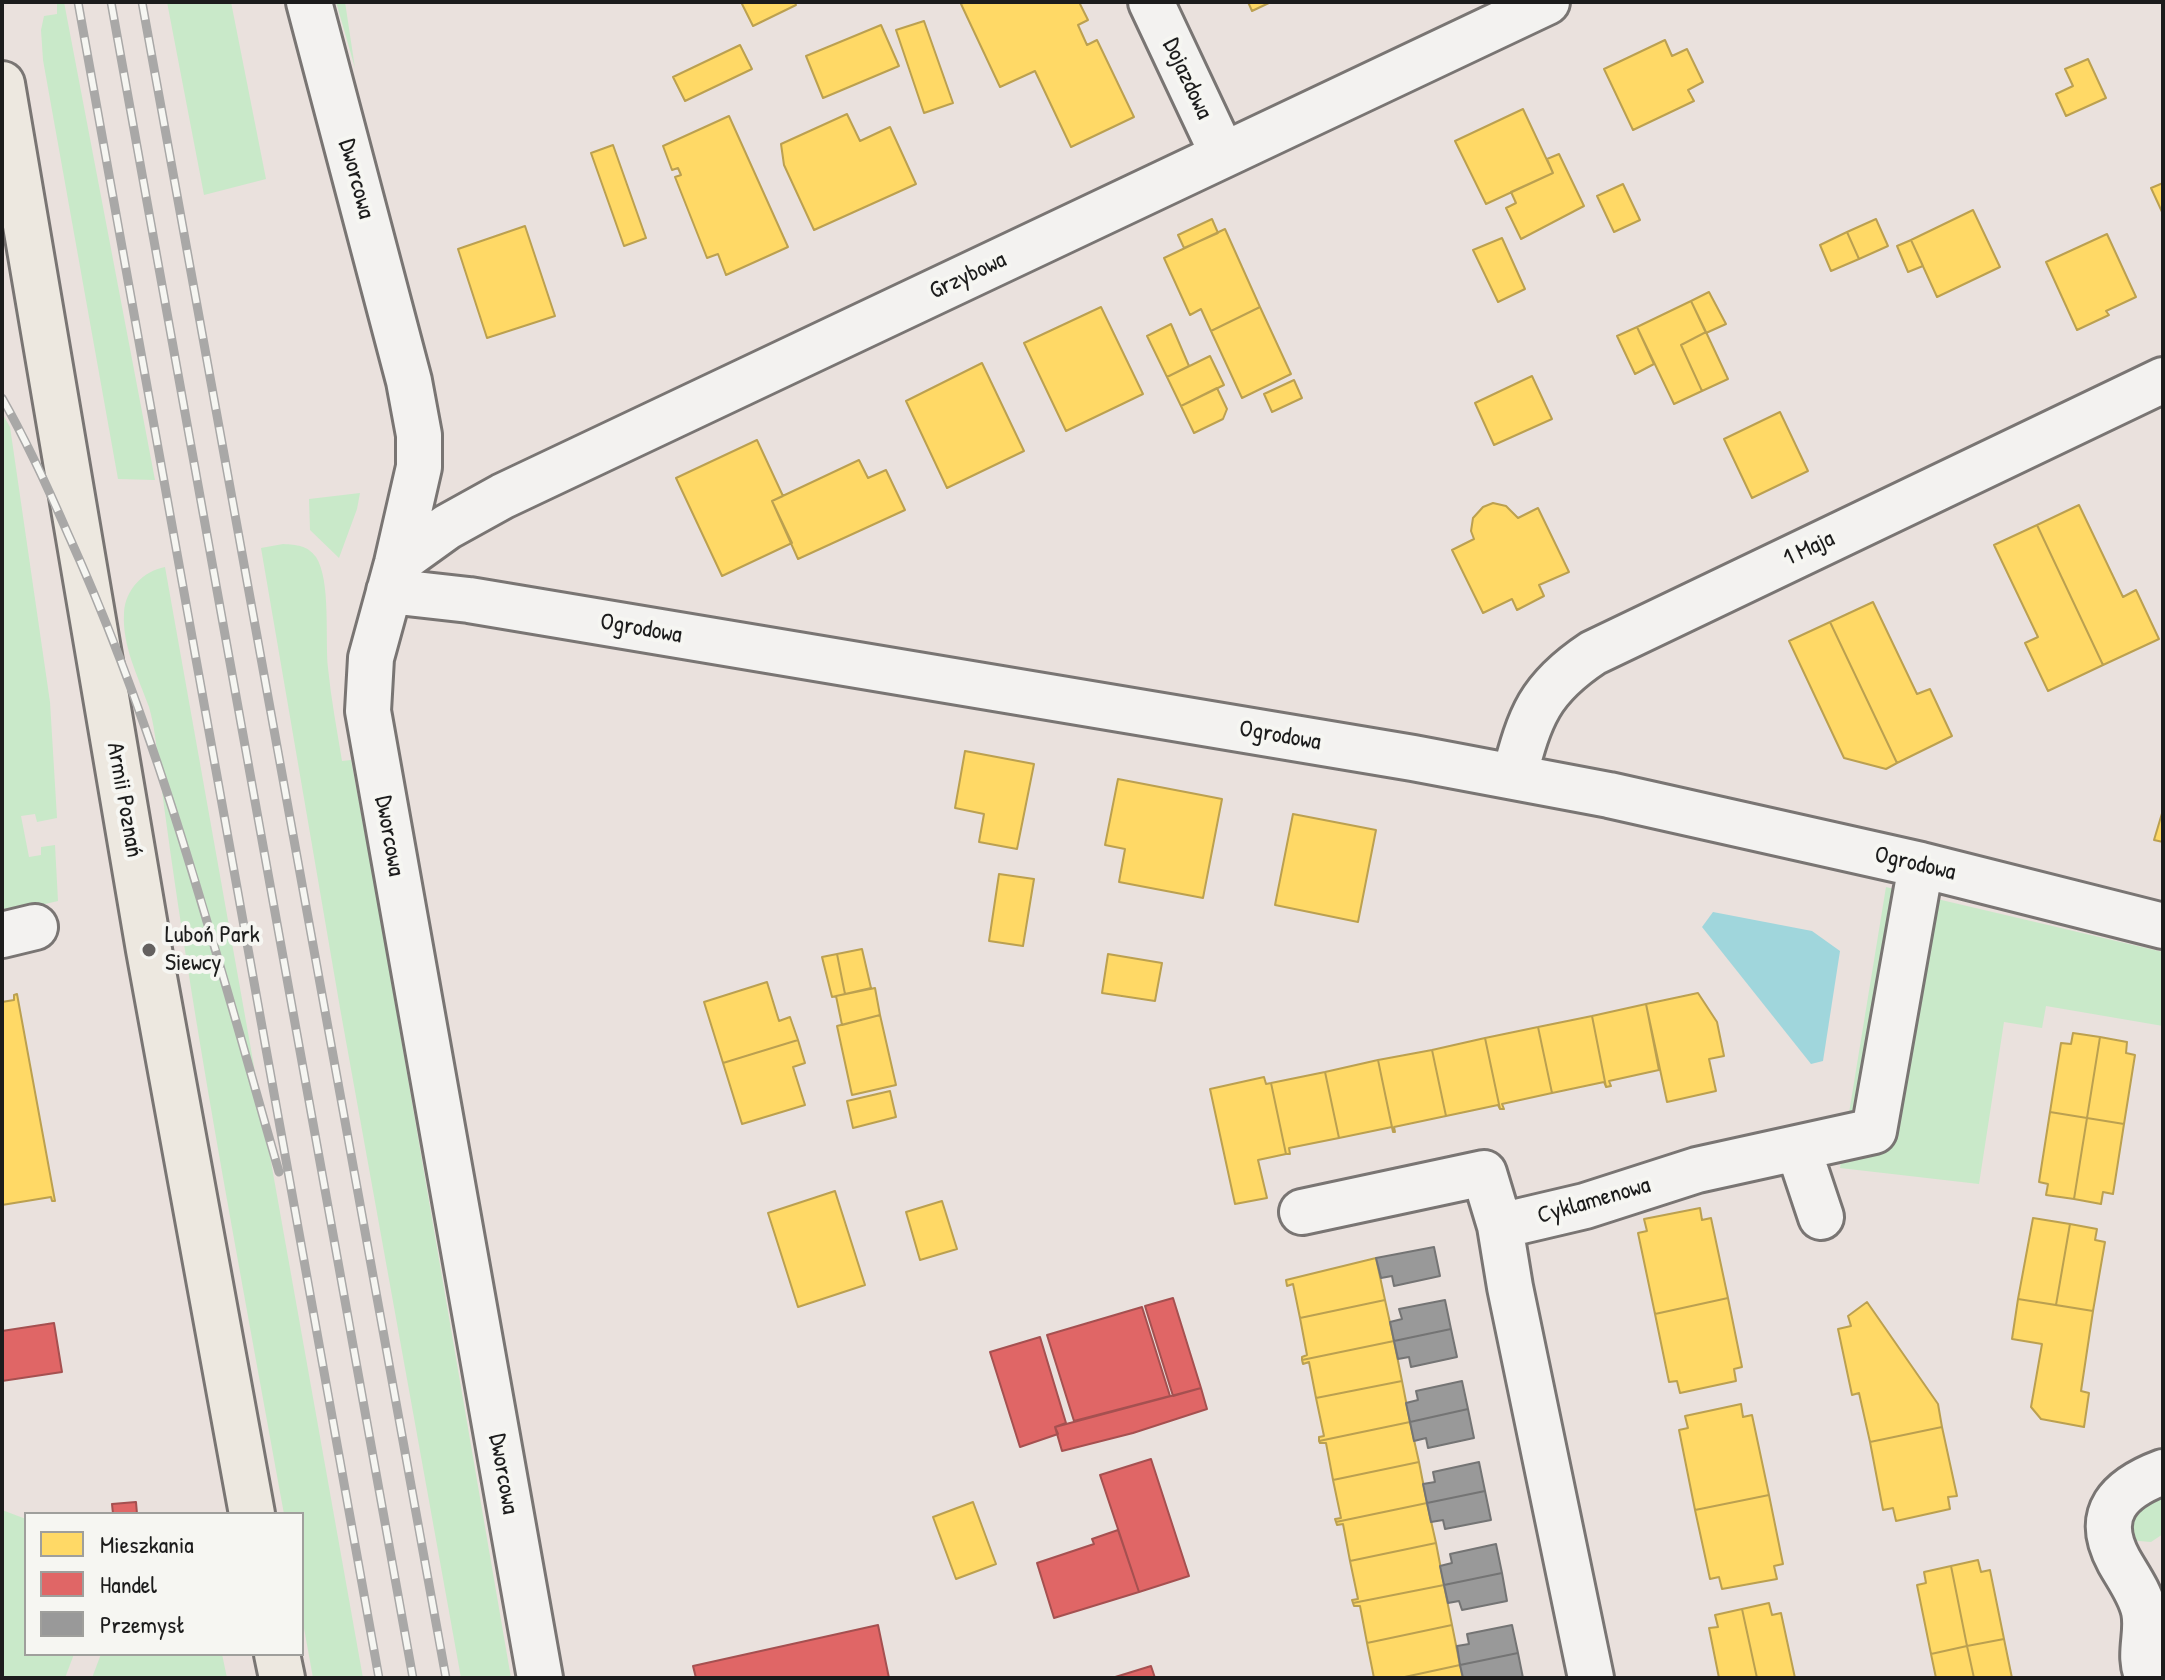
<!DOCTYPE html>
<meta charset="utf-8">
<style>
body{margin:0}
#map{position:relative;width:2165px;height:1680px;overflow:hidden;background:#eae1dd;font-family:"Patrick Hand",sans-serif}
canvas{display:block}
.frame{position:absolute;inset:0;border:4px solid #1c1c1c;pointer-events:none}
.legend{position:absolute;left:24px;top:1512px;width:280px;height:144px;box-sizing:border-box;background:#f6f6f2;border:2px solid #9f9f9c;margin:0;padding:10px 14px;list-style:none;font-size:24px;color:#1c1c1c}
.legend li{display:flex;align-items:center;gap:16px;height:40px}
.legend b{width:40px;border:2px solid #9f9f9c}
</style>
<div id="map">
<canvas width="2165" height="1680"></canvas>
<div class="frame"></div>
<ul class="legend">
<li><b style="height:22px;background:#ffd966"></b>Mieszkania</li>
<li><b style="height:22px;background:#e06666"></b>Handel</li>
<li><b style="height:22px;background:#999"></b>Przemysł</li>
</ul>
</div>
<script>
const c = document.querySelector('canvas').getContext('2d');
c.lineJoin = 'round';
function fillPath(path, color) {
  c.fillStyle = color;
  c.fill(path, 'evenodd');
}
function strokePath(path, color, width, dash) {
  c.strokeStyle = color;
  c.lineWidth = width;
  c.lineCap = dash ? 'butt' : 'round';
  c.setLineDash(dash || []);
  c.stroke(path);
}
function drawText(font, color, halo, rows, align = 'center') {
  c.font = font + ' "Patrick Hand",sans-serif';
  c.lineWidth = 8;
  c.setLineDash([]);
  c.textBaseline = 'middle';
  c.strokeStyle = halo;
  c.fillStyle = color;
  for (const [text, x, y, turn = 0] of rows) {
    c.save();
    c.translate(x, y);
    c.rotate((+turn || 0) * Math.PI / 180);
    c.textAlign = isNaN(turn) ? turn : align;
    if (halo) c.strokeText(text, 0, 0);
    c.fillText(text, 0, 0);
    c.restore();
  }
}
const green = new Path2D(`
 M 57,2 L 64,2 L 155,480 L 118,479 L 43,60 L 41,30 L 44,16 L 57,14 Z
 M 167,2 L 231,2 L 266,179 L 204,195 Z
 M 336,2 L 345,2 L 355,68 Z
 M 2,413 L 10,427 L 50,702 L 57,818 L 37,822 L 35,814 L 21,816 L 29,857 L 41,855 L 41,847 L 55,845 L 58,901 L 2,914 Z
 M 360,493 L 357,509 L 339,558 L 310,530 L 309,499 Z
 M 283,544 C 297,545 307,545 316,557 C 331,580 325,640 328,668 C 331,699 337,730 342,761 L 351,760 L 375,887 L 511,1678 L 461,1678 L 340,1008 L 261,548 Z
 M 165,567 L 363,1678 L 313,1678 L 302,1617 L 302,1514 L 284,1514 C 239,1263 190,1013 158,760 C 156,742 154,724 149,707 C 138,676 122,646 124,613 C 125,590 143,571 165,567 Z
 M 1886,887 L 2163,952 L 2163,1026 L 2046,1006 L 2042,1028 L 2004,1022 L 1979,1184 L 1840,1168 Z
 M 2163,1492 L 2163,1534 L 2151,1542 L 2127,1540 C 2130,1508 2136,1507 2163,1492 Z
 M 2,1510 L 26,1519 L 26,1654 L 74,1654 L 65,1678 L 2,1678 Z
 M 101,1654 L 222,1654 L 227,1678 L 92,1678 Z`);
const water = new Path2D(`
 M 1713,912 L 1812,931 L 1840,951 L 1823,1061 L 1811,1064 L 1702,927 Z`);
const homes = new Path2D(`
 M 741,2 L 794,2 L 796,5 L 753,26 Z
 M 965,2 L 1079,2 L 1088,20 L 1078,25 L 1087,45 L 1097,40 L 1134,117 L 1071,147 L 1035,71 L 1000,87 L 961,4 Z
 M 1248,2 L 1271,2 L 1252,11 Z
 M 924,21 L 953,103 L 924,113 L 896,30 Z
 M 881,25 L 899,66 L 823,98 L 806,56 Z
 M 1665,40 L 1672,56 L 1687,49 L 1703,82 L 1688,90 L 1694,101 L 1633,130 L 1604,69 Z
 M 740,45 L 752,69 L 685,101 L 673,77 Z
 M 2088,59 L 2106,98 L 2066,116 L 2056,94 L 2073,86 L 2065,69 Z
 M 1523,109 L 1553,173 L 1486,204 L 1455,141 Z
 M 847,114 L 860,141 L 890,127 L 916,184 L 814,230 L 784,165 L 781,144 Z
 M 729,116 L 788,247 L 726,275 L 718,254 L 707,258 L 675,177 L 681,175 L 678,168 L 672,170 L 663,146 Z
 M 613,145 L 646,238 L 624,246 L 591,153 Z
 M 1559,154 L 1584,206 L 1521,239 L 1506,208 L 1516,203 L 1511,192 L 1553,173 L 1547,159 Z
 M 2163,183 L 2163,214 L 2151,188 Z
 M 1623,184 L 1640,220 L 1614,232 L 1597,196 Z
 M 1973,210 L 2000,267 L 1937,297 L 1911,240 Z
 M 1212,219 L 1218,233 L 1184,248 L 1178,235 Z
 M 1876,219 L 1888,246 L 1859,259 L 1847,232 Z
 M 525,226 L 555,316 L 487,338 L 458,249 Z
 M 1225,229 L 1260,307 L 1211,331 L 1201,309 L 1190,315 L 1164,258 Z
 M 1847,232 L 1859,259 L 1831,271 L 1820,245 Z
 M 2107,234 L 2136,297 L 2106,311 L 2109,315 L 2077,330 L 2046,262 Z
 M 1502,238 L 1525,289 L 1498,302 L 1473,250 Z
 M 1911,240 L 1923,266 L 1908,272 L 1897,246 Z
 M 1709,292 L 1726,324 L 1706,333 L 1691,301 Z
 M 1691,301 L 1706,332 L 1681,345 L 1702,391 L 1674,404 L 1637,327 Z
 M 1101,307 L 1143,394 L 1066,431 L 1024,343 Z
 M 1260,307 L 1291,374 L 1242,398 L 1211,331 Z
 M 1171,324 L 1189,366 L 1167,377 L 1147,336 Z
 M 1637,327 L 1654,364 L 1635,374 L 1617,336 Z
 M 1706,332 L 1728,379 L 1702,391 L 1681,345 Z
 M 1210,356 L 1224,385 L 1181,406 L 1167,377 Z
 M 982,363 L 1024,451 L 947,488 L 906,401 Z
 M 1532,376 L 1552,419 L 1494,445 L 1475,403 Z
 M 1294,380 L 1302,398 L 1272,412 L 1264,394 Z
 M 1217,388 L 1227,409 L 1223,419 L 1194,433 L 1181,406 Z
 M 1780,412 L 1808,471 L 1752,498 L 1724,439 Z
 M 757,440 L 783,496 L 772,501 L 792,543 L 722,576 L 676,478 Z
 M 859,460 L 868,478 L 886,470 L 905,510 L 798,559 L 772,501 Z
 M 1493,503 L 1506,506 L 1518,518 L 1538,508 L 1569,572 L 1539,585 L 1544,596 L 1517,610 L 1512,599 L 1483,613 L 1452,550 L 1474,539 L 1471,531 L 1473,518 L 1483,507 Z
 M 2079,505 L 2123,597 L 2136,590 L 2159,639 L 2103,665 L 2037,525 Z
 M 2037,525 L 2103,665 L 2048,691 L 2025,643 L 2038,637 L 1994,545 Z
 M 1873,602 L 1917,694 L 1930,689 L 1952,736 L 1897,763 L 1830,622 Z
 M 1830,622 L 1897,763 L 1886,769 L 1844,758 L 1789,641 Z
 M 965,751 L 1034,764 L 1017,849 L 979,842 L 984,814 L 955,808 Z
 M 1118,779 L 1222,799 L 1203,898 L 1119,882 L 1125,849 L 1105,845 Z
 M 2163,810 L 2163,842 L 2154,840 Z
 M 1293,814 L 1376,830 L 1358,922 L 1275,905 Z
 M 999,874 L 1034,879 L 1023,946 L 989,941 Z
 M 862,949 L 871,988 L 845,994 L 837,954 Z
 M 837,954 L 845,994 L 832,997 L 822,957 Z
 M 1108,954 L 1162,963 L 1155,1001 L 1102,993 Z
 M 767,982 L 779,1021 L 790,1017 L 798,1040 L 723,1063 L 704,1002 Z
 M 875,988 L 880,1015 L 842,1025 L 836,996 Z
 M 1698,993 L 1717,1022 L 1724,1056 L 1709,1059 L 1716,1091 L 1667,1102 L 1646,1004 Z
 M 17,994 L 55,1201 L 52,1201 L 51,1197 L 2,1205 L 2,1002 L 14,1000 L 14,995 Z
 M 1646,1004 L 1659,1070 L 1609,1081 L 1611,1086 L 1606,1087 L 1592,1016 Z
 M 880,1015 L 896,1085 L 852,1095 L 837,1026 Z
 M 1592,1016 L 1606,1087 L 1604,1082 L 1552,1093 L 1538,1027 Z
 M 1538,1027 L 1552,1093 L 1502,1104 L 1504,1109 L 1500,1109 L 1485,1038 Z
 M 2073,1033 L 2100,1037 L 2087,1118 L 2050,1112 L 2061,1043 L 2071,1044 Z
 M 2100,1037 L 2127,1042 L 2126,1053 L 2135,1055 L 2124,1124 L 2087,1118 Z
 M 1485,1038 L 1500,1109 L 1498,1105 L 1446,1116 L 1432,1050 Z
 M 798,1040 L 805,1063 L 793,1067 L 805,1105 L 742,1124 L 723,1063 Z
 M 1432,1050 L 1446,1116 L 1394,1127 L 1395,1132 L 1393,1132 L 1378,1060 Z
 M 1378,1060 L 1392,1127 L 1339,1138 L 1325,1072 Z
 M 1325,1072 L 1339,1138 L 1289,1148 L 1290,1154 L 1286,1154 L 1271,1083 Z
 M 1264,1077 L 1266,1084 L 1271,1083 L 1286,1154 L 1258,1160 L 1267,1198 L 1235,1204 L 1210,1089 Z
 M 890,1091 L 896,1117 L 853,1128 L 847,1101 Z
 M 2050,1112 L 2087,1118 L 2074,1199 L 2046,1195 L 2048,1184 L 2039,1182 Z
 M 2087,1118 L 2124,1124 L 2113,1194 L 2103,1192 L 2101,1204 L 2074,1199 Z
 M 835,1191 L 865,1285 L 798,1307 L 768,1213 Z
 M 942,1201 L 957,1249 L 920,1260 L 906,1212 Z
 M 1700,1208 L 1702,1220 L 1711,1218 L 1728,1298 L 1655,1314 L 1638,1233 L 1647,1231 L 1644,1219 Z
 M 2033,1218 L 2070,1224 L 2056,1305 L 2018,1299 Z
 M 2070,1224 L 2097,1229 L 2095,1240 L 2105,1242 L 2093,1311 L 2056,1305 Z
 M 1376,1258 L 1385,1300 L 1300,1318 L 1293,1284 L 1287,1286 L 1286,1280 Z
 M 1728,1298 L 1742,1367 L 1734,1369 L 1736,1381 L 1680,1393 L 1677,1381 L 1669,1382 L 1655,1314 Z
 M 2018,1299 L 2093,1311 L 2081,1391 L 2089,1393 L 2084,1427 L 2041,1419 L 2031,1407 L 2042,1344 L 2012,1339 Z
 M 1385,1300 L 1394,1341 L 1302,1360 L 1302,1357 L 1307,1355 L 1300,1318 Z
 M 1867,1302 L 1938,1404 L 1942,1427 L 1870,1442 L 1859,1393 L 1852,1395 L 1838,1329 L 1851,1326 L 1848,1316 Z
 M 1394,1341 L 1402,1381 L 1316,1398 L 1309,1362 L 1303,1364 L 1302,1360 Z
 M 1402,1381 L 1410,1422 L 1319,1441 L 1319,1437 L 1324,1436 L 1316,1398 Z
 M 1741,1404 L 1743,1417 L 1752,1415 L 1769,1495 L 1695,1510 L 1679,1430 L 1688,1428 L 1685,1416 Z
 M 1410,1422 L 1419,1462 L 1333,1480 L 1326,1443 L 1320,1443 L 1319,1441 Z
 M 1942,1427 L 1957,1496 L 1948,1497 L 1950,1509 L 1896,1521 L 1893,1508 L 1883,1510 L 1870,1442 Z
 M 1419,1462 L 1427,1503 L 1336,1522 L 1335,1519 L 1341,1518 L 1333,1480 Z
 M 1769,1495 L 1783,1564 L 1774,1566 L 1777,1579 L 1722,1589 L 1719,1577 L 1710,1579 L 1695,1510 Z
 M 973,1502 L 996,1564 L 956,1579 L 933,1517 Z
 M 1427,1503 L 1436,1543 L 1350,1561 L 1343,1524 L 1337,1525 L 1336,1522 Z
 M 1436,1543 L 1444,1585 L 1353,1603 L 1352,1600 L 1358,1599 L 1350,1561 Z
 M 1978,1560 L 1981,1572 L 1990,1570 L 2004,1639 L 1967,1646 L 1951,1566 Z
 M 1951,1566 L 1967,1646 L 1931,1654 L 1917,1585 L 1926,1583 L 1924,1572 Z
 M 1444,1585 L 1452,1625 L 1367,1643 L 1360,1606 L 1354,1606 L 1353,1603 Z
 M 1769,1603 L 1772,1615 L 1781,1613 L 1795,1678 L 1757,1678 L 1742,1609 Z
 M 1742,1609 L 1757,1678 L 1719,1678 L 1709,1628 L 1718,1627 L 1715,1615 Z
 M 1452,1625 L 1460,1665 L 1400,1678 L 1374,1678 L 1367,1643 Z
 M 2004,1639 L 2012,1678 L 1974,1678 L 1967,1646 Z
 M 1967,1646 L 1974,1678 L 1936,1678 L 1931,1654 Z
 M 1460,1665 L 1463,1678 L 1400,1678 Z`);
const shops = new Path2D(`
 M 1173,1298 L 1201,1388 L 1173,1396 L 1145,1306 Z
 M 1142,1307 L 1170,1396 L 1074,1421 L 1047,1335 Z
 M 54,1323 L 62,1372 L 2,1381 L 2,1331 Z
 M 1040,1337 L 1066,1423 L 1055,1427 L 1058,1434 L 1020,1447 L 990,1352 Z
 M 1201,1388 L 1207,1409 L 1133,1433 L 1062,1451 L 1055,1427 Z
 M 1151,1459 L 1189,1576 L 1139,1592 L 1100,1475 Z
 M 136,1502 L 137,1514 L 113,1514 L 112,1504 Z
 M 1118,1530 L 1139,1592 L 1054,1618 L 1037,1563 L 1094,1544 L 1092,1539 Z
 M 878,1625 L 889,1678 L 696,1678 L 693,1666 Z
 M 1151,1666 L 1155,1678 L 1112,1678 Z`);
const industry = new Path2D(`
 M 1434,1247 L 1440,1276 L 1394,1286 L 1392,1276 L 1381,1278 L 1376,1258 Z
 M 1445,1300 L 1451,1329 L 1394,1341 L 1390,1322 L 1402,1319 L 1399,1309 Z
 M 1451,1329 L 1457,1357 L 1411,1367 L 1409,1357 L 1398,1359 L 1394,1341 Z
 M 1462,1381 L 1468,1409 L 1410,1422 L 1406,1403 L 1418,1400 L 1416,1391 Z
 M 1468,1409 L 1474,1438 L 1428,1448 L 1426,1438 L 1414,1441 L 1410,1422 Z
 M 1479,1462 L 1485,1491 L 1427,1503 L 1423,1484 L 1435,1482 L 1433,1472 Z
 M 1485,1491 L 1491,1520 L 1445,1529 L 1443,1520 L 1431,1522 L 1427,1503 Z
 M 1496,1544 L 1502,1573 L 1444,1585 L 1440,1566 L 1452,1563 L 1450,1554 Z
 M 1502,1573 L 1507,1601 L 1462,1610 L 1459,1601 L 1448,1603 L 1444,1585 Z
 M 1512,1625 L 1518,1653 L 1460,1665 L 1457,1646 L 1469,1644 L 1467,1634 Z
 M 1518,1653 L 1523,1678 L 1463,1678 L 1460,1665 Z`);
const minor = new Path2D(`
 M 309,2 L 409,381 L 419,435 L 419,467 L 397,563 L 371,658 L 368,711 L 540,1678
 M 1151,2 L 1223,155
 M 397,563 L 447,527 L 503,496 L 1547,2
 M 389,591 L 469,600 L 1413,758 L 1609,795 L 1921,865 L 2163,926
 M 1514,777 C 1530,716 1539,689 1593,653 L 2163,380
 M 2,935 L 35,927
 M 1798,1148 L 1821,1217
 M 1302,1212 L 1484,1173 L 1500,1226
 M 1591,1678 L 1510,1287 L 1500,1226 L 1585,1206 L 1697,1170 L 1874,1131 L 1921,865
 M 2148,1678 C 2137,1655 2149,1634 2144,1611 C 2140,1593 2128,1577 2119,1561 C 2093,1513 2120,1488 2163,1472`);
const major = new Path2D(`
 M 2,84 L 149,950 L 252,1514
 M 277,1654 L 282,1678`);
const rail = new Path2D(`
 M 78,2 L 379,1678
 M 111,2 L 413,1678
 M 142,2 L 446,1678
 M 2,398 C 27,442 48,488 68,534 C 161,738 217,957 279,1172`);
const markers = [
 [149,950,8,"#646160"]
];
const streetNames = [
 ["Dojazdowa",1187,79,65],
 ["Dworcowa",356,179,75],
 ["Grzybowa",968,276,-25],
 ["1 Maja",1809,549,-25],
 ["Ogrodowa",641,629,10],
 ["Ogrodowa",1280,736,10],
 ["Armii Poznań",124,800,80],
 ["Dworcowa",389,836,80],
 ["Ogrodowa",1915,864,13],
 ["Cyklamenowa",1594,1201,-16],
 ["Dworcowa",503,1474,80]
];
const poiNames = [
 ["Luboń Park",165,936],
 ["Siewcy",165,964]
];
fillPath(green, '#c9e9c9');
fillPath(water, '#a0d6dc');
fillPath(homes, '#ffd966');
strokePath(homes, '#bba050', 2);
fillPath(shops, '#e06666');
strokePath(shops, '#a55050', 2);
fillPath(industry, '#999');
strokePath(industry, '#747474', 2);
strokePath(minor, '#797573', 50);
strokePath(major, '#797573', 50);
strokePath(minor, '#f3f2f0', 44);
strokePath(major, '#ede8e0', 44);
strokePath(rail, '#a9a8a7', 9);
strokePath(rail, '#f6f6f2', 6, [18]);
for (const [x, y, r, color] of markers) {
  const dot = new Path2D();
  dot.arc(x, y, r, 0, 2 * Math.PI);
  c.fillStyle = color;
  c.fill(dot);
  strokePath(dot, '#f6f6f2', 3);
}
drawText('24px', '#1c1c1c', '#f6f6f2', streetNames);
drawText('24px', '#1c1c1c', '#f6f6f2', poiNames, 'left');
</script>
